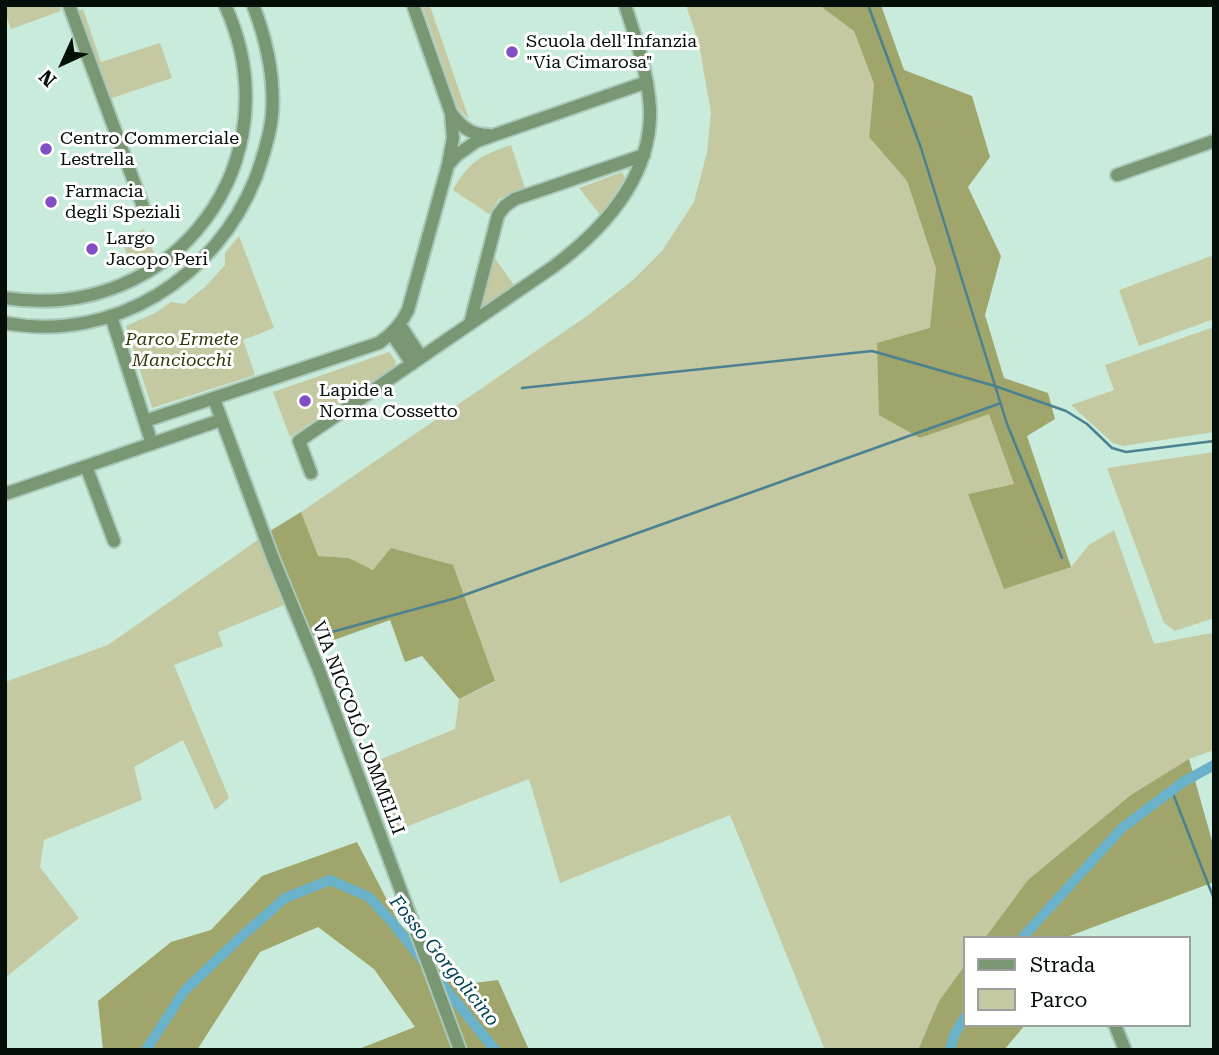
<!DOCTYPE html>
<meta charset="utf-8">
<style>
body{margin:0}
#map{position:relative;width:1219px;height:1055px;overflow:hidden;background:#c8ebdb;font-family:"Roboto Serif",serif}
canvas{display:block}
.frame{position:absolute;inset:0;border:7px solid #040f0a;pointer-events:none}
.legend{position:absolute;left:963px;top:936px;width:228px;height:91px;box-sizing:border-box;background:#fff;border:2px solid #9b9f9d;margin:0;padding:9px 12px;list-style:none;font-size:21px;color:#040f0a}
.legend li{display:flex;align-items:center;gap:14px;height:35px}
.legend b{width:35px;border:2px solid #9b9f9d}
.north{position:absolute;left:28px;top:28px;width:70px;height:70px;-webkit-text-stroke:5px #fff;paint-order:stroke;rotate:225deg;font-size:19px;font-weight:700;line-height:28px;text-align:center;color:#040f0a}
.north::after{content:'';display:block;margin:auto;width:24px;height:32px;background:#040f0a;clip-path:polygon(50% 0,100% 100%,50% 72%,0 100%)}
</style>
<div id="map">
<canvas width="1219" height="1055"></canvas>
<div class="frame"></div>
<ul class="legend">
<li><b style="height:9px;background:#799773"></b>Strada</li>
<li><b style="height:19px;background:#c4c9a1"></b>Parco</li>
</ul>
<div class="north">N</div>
</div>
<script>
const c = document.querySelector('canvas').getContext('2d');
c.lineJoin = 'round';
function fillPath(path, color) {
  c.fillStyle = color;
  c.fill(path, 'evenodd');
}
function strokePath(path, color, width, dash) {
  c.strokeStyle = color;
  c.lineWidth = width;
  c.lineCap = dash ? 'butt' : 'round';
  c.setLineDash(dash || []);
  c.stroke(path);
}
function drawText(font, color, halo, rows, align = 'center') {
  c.font = font + ' "Roboto Serif",serif';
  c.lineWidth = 6;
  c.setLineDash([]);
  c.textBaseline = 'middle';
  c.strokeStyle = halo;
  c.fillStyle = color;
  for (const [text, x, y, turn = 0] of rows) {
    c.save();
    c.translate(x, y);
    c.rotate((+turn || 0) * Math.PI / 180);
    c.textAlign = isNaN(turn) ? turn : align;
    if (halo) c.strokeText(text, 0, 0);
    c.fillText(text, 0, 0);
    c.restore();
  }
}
const green = new Path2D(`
 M 5,5 L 59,5 L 61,11 L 11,29 L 5,13 Z
 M 422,5 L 427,5 L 431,9 L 469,119 L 459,109 L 455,100 Z
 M 686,5 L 819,5 L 854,30 L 874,84 L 869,137 L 907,181 L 936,270 L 920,438 L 989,413 L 1014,484 L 968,494 L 1071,567 L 1089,545 L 1114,530 L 1154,644 L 1211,633 L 1214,640 L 1214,750 L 1189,759 L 1026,884 L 985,938 L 965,938 L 965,965 L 939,1001 L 918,1050 L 825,1050 L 730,815 L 560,883 L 529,779 L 390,833 L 364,766 L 455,729 L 459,699 L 495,682 L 373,570 L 349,558 L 317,556 L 301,512 L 587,316 L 633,280 L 662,251 L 694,202 L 707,152 L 711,113 L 699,44 Z
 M 83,9 L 101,62 L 160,43 L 172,78 L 109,99 L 77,11 Z
 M 511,145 L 525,188 L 499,199 L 489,214 L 453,190 C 469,161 482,155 511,145 Z
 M 622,172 L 625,178 L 601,216 L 579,188 Z
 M 144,229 L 156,257 L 131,268 L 122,239 Z
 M 239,236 L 274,328 L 243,340 L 255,375 L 152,408 L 126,326 L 155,313 L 171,302 L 184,304 L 206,286 L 225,265 L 225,253 Z
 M 1214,255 L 1214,319 L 1139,346 L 1119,290 Z
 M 494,257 L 514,285 L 481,308 Z
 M 1214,327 L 1214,432 L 1123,446 L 1113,443 L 1071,405 L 1114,390 L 1105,365 Z
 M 389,352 L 395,360 L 396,366 L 290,437 L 273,392 Z
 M 1214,452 L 1214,618 L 1175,631 L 1164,623 L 1107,468 Z
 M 259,539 L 284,605 L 218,632 L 223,646 L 174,665 L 229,798 L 215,810 L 183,740 L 134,767 L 142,800 L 44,840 L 40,867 L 79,918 L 5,978 L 5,682 L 108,645 Z`);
const forest = new Path2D(`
 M 819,5 L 881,5 L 904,70 L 972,96 L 990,157 L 968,187 L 1001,256 L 985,315 L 1004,378 L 1048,393 L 1055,419 L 1027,436 L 1071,567 L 1004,589 L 968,494 L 1014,484 L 989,414 L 920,438 L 879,415 L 877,343 L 930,328 L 936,269 L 907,181 L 869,137 L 874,84 L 854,31 Z
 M 301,512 L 318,556 L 349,558 L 373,570 L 391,548 L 453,565 L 495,681 L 459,699 L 422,656 L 405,662 L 390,620 L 314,647 L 270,531 Z
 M 1189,759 L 1214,848 L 1214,882 L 1064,938 L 985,938 L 1028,880 L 1131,795 Z
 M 357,842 L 399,923 L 458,985 L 498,980 L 529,1050 L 356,1050 L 415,1027 L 374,969 L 318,927 L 260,952 L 197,1050 L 103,1050 L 98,1001 L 171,942 L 211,930 L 262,876 Z
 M 965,965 L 965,1025 L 1025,1025 L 1004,1050 L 918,1050 L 939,1001 Z`);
const stream = new Path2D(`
 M 868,5 L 921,148 L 1007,424 L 1062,558
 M 522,388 L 872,351 L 995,386 L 1066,411 L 1087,424 L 1112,448 L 1126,452 L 1214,441
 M 317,636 L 456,598 L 1001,403
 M 1172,791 L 1214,899`);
const canal = new Path2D(`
 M 1022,938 L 1122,828 L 1183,782 L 1214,765
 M 146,1050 L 185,990 L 241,937 L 285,898 L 330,880 L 369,897 L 391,921 L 495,1050
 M 950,1050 L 954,1035 L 965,1017`);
const minor = new Path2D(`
 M 69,5 L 145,212
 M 452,114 C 462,128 472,135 489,135
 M 449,164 L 457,155 L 477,141 L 647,82
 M 1117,175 L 1214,141
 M 5,298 C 175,324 296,160 225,5
 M 111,316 L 152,444
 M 5,323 C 114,343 216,278 256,177 C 263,157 270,136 272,115 C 275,76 267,41 253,5
 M 470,324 L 498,215 L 505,206 L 515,199 L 644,155
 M 400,325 L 421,357
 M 392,334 L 412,364
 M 214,399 L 272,556 L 319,670 L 460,1050
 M 145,421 L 379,343 C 392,334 401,325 408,310 L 448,165 L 453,138 L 451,113 L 413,5
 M 86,466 L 114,541
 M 311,473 L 299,441 L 553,267 C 604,229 652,176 650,109 C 648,73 636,39 625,5
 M 5,494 L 221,420
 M 1115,1025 L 1125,1050`);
const markers = [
 [512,52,7,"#814ec6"],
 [46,149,7,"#814ec6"],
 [51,202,7,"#814ec6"],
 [92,249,7,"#814ec6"],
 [305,401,7,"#814ec6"]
];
const poiNames = [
 ["Scuola dell'Infanzia",526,42],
 ["\"Via Cimarosa\"",526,63],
 ["Centro Commerciale",60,139],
 ["Lestrella",60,160],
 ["Farmacia",65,192],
 ["degli Speziali",65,213],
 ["Largo",106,239],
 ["Jacopo Peri",106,260],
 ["Lapide a",319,391],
 ["Norma Cossetto",319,412]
];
const parkNames = [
 ["Parco Ermete",182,340],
 ["Manciocchi",182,361]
];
const streetNames = [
 ["VIA NICCOLÒ JOMMELLI",358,728,69]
];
const waterNames = [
 ["Fosso Gorgolicino",444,961,51]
];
fillPath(green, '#c4c9a1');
fillPath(forest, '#9fa56b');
strokePath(stream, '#4b8190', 2.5);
strokePath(canal, '#6ab2c9', 10);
strokePath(minor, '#a9c8ba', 16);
strokePath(minor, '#799773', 12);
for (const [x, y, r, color] of markers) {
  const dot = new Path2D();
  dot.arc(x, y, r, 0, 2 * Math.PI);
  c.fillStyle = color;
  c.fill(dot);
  strokePath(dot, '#fff', 2.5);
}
drawText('18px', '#040f0a', '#fff', poiNames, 'left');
drawText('italic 18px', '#353809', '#fff', parkNames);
drawText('18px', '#040f0a', '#fff', streetNames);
drawText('italic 19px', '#004454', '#fff', waterNames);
</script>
